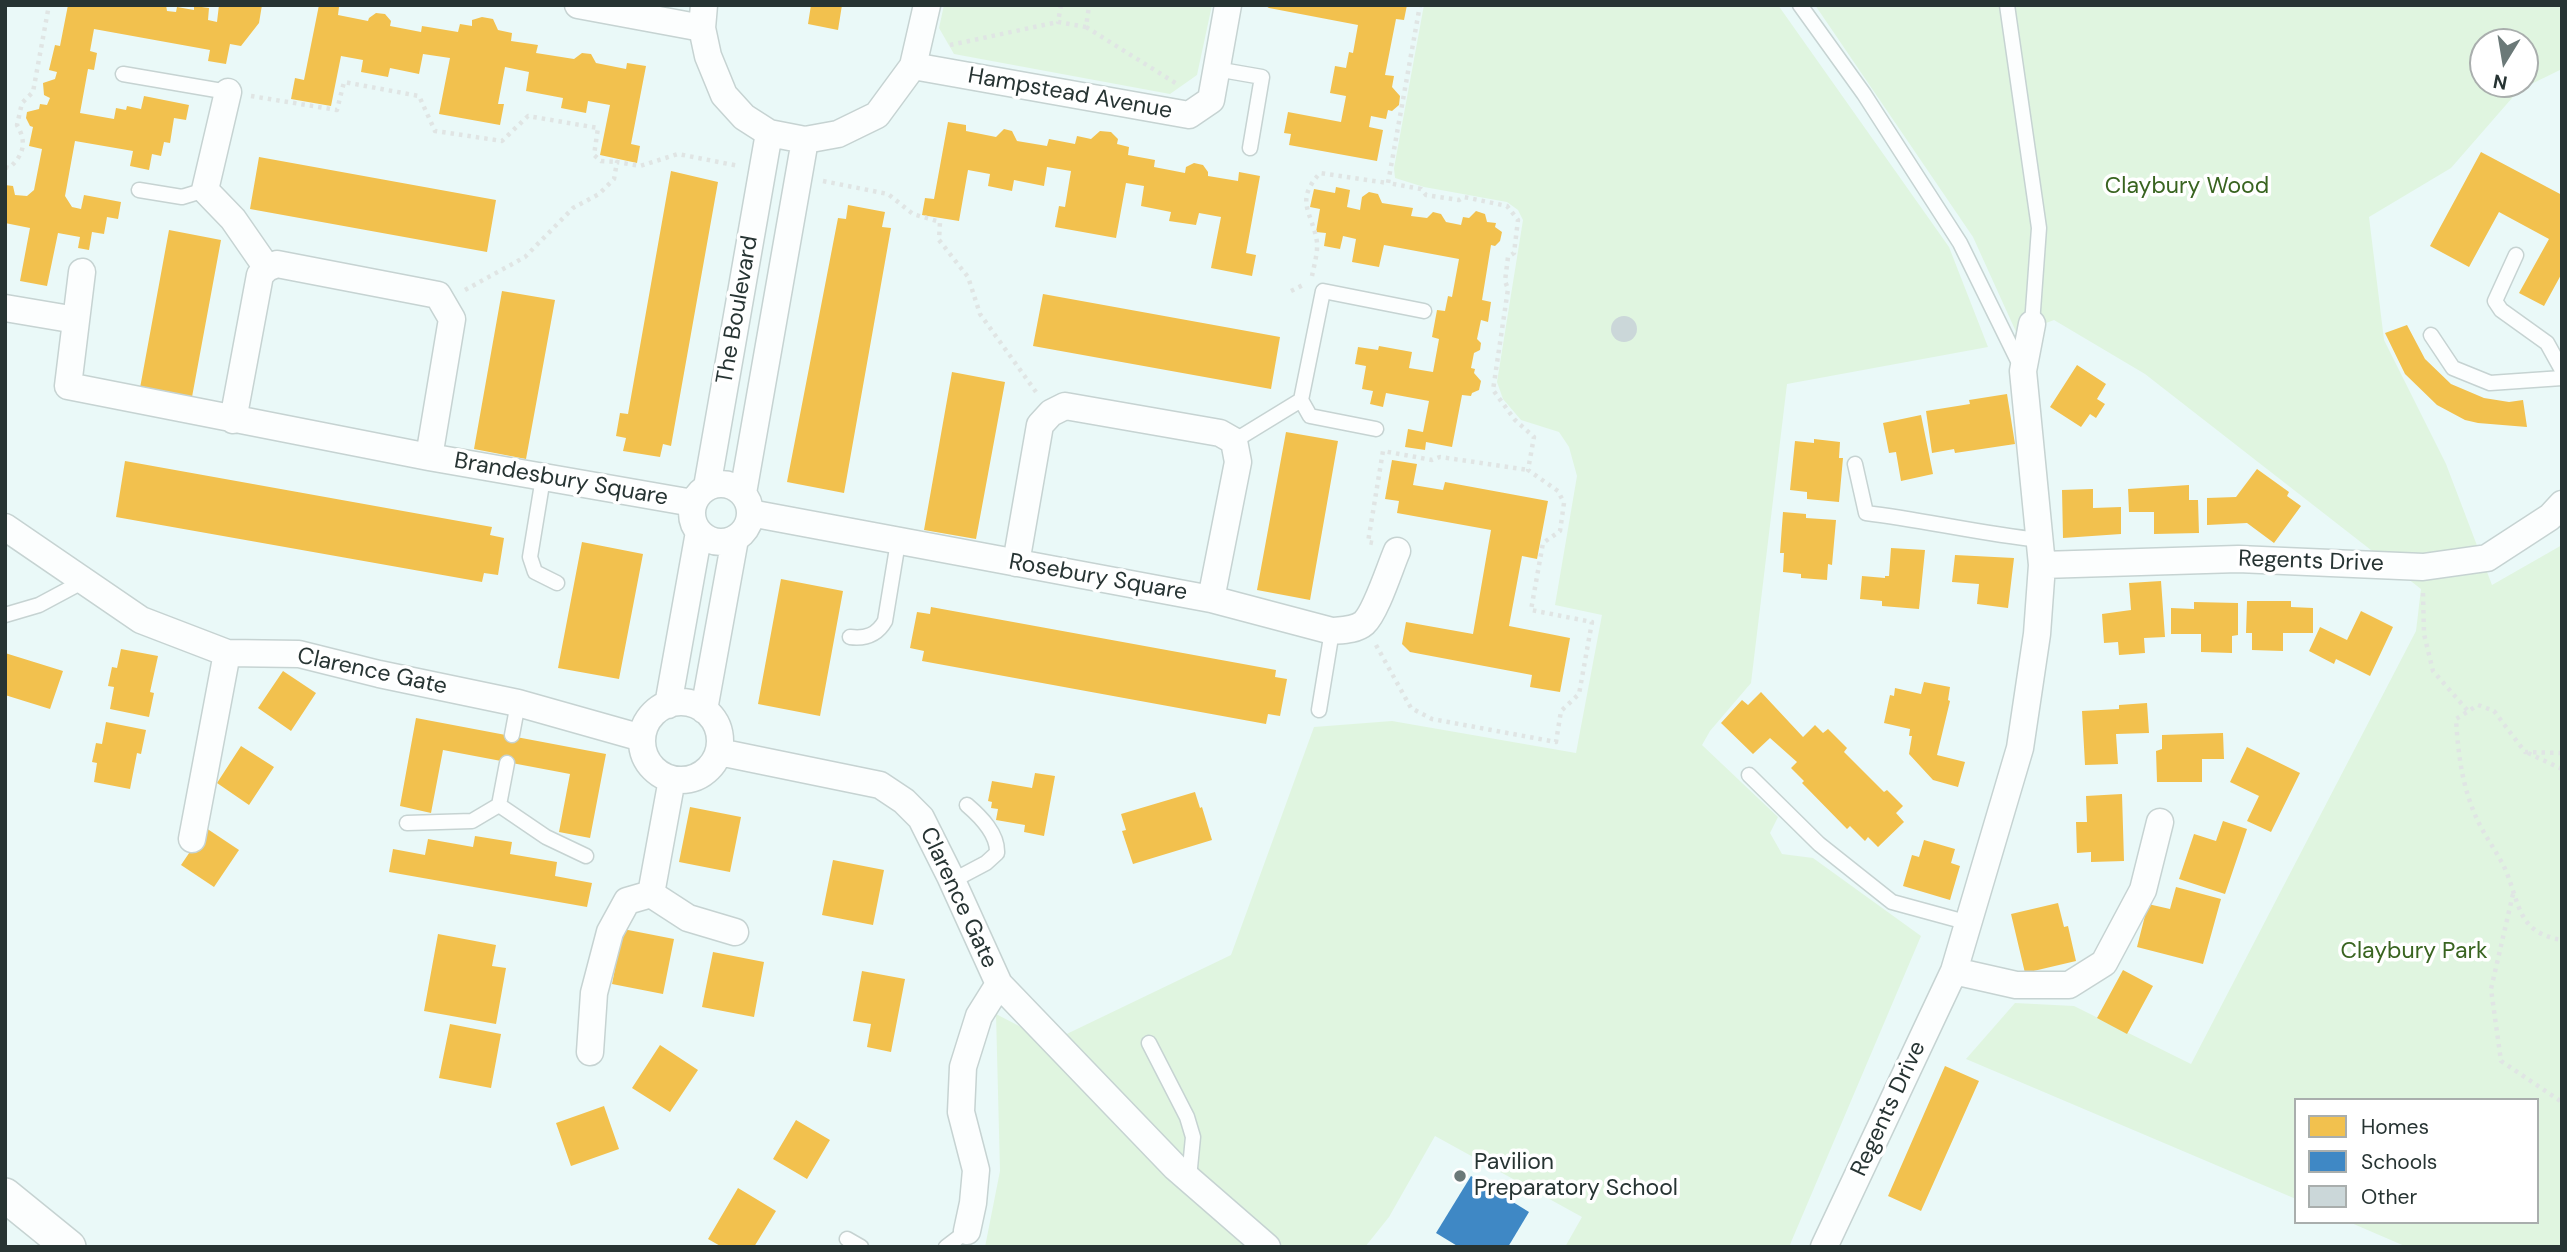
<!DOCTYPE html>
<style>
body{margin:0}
#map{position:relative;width:2567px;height:1252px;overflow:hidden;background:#eaf9f8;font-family:"DM Sans",sans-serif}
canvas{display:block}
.frame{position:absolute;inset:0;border:7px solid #273433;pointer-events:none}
.legend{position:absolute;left:2294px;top:1098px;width:245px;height:126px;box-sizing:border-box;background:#fff;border:2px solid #a9aead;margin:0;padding:9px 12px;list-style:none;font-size:21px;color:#273433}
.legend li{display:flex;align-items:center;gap:14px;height:35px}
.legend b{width:35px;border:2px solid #a9aead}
.north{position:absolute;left:2469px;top:28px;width:70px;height:70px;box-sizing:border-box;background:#fff;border:2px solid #a9aead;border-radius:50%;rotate:191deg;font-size:19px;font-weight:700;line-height:28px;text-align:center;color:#273433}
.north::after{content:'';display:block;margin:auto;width:24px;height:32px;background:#6b7978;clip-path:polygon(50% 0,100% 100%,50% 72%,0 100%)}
</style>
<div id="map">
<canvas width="2567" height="1252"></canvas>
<div class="frame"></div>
<ul class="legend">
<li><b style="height:19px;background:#f2c14e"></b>Homes</li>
<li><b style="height:19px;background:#3f88c5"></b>Schools</li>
<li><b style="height:19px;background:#cbd7d9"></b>Other</li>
</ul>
<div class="north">N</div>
</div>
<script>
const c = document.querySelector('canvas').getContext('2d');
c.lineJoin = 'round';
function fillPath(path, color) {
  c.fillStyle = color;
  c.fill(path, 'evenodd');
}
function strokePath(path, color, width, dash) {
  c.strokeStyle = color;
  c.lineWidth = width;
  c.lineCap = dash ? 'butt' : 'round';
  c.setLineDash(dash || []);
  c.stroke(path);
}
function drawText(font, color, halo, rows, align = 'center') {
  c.font = font + ' "DM Sans",sans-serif';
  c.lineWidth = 7;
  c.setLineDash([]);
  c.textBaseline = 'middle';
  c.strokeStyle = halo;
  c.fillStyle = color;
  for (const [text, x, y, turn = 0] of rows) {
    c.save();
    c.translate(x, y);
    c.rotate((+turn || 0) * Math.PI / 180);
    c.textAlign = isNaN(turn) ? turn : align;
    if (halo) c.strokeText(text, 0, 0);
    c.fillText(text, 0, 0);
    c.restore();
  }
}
const green = new Path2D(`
 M 944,5 L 1212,5 L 1197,75 L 1170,94 L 954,54 L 939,28 Z
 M 1424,5 L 1778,5 L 1949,247 L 1988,347 L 1787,384 L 1751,683 L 1710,731 L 1702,745 L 1778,817 L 1770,833 L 1782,854 L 1813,858 L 1921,936 L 1789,1247 L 1565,1247 L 1582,1217 L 1435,1136 L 1389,1217 L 1365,1247 L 985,1247 L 1000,1171 L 996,1014 L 1050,1042 L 1231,955 L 1314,727 L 1392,721 L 1576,753 L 1602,615 L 1555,605 L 1577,476 L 1569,447 L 1559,432 L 1521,420 L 1503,399 L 1497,382 L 1523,220 L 1518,210 L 1507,202 L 1424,187 L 1395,178 L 1394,168 Z
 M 1815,5 L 2562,5 L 2562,69 L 2519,90 L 2451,168 L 2369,217 L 2384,340 L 2446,464 L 2492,585 L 2562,545 L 2562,1247 L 2407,1247 L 2349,1222 L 2537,1222 L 2537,1100 L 2296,1100 L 2296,1199 L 1966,1059 L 2015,1003 L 2074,1006 L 2191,1064 L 2416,631 L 2421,589 L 2145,374 L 2054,320 L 2017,334 L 1973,237 ZM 2483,42 L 2525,42 L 2525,84 L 2483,84 Z`);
const homes = new Path2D(`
 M 68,5 L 166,5 L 167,11 L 176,12 L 177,7 L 194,10 L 194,6 L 209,8 L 208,20 L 217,22 L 219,5 L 262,5 L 259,23 L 241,46 L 230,44 L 226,64 L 208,61 L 210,50 L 94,29 L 90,51 L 97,53 L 94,70 L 88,69 L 80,113 L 114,119 L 116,108 L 126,110 L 127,106 L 141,109 L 144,96 L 189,105 L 186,120 L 174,118 L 170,143 L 164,142 L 161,156 L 152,154 L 149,170 L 130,166 L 133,151 L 75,141 L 65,196 L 72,207 L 81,209 L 84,195 L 121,202 L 118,219 L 107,217 L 104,234 L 92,232 L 89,250 L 78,248 L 80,237 L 58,233 L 47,286 L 20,281 L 30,228 L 5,223 L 5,185 L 13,186 L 15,195 L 27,196 L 34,190 L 42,149 L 29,146 L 33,127 L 30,126 L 26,118 L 27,112 L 39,109 L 40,104 L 47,105 L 50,98 L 44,95 L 43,83 L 55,79 L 57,72 L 49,70 L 55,45 L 60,46 Z
 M 319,5 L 339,7 L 338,15 L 368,21 L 369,18 L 376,13 L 385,14 L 391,21 L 390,26 L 421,32 L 422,26 L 458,32 L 460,24 L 472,26 L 472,20 L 482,17 L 493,19 L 498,30 L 512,33 L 511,41 L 538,45 L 536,53 L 574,59 L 582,53 L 591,54 L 596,63 L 626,69 L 627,63 L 646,66 L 631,144 L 640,146 L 637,163 L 600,155 L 610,105 L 588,101 L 586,113 L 561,108 L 563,98 L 526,91 L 529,72 L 505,67 L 498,104 L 504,104 L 500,125 L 439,114 L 450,58 L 423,54 L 419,74 L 390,68 L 388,77 L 361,72 L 363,60 L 341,56 L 331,106 L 291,99 L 295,78 L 304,80 Z
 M 811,5 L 842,5 L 838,30 L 808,24 Z
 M 1264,5 L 1407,5 L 1404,20 L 1396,19 L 1385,75 L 1394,76 L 1392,87 L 1400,96 L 1399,105 L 1392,111 L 1388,110 L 1386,119 L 1371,116 L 1369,127 L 1383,130 L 1377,161 L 1289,145 L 1291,134 L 1284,133 L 1288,112 L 1341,122 L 1346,96 L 1330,93 L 1335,66 L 1346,68 L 1349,52 L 1353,53 L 1358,25 L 1269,8 Z
 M 948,122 L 966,125 L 966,131 L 996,137 L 1004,129 L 1012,131 L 1017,141 L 1047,146 L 1049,139 L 1075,144 L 1077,136 L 1091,139 L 1100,131 L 1111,132 L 1118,139 L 1117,144 L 1129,147 L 1128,155 L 1155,160 L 1154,167 L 1185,173 L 1186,167 L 1194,163 L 1203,165 L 1208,172 L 1208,176 L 1238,181 L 1239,172 L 1260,176 L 1246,253 L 1256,255 L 1252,276 L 1211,268 L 1221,217 L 1199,213 L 1196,225 L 1169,221 L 1171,212 L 1141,206 L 1144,186 L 1126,183 L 1116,238 L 1055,227 L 1059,206 L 1065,207 L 1071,171 L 1047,167 L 1044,186 L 1014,180 L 1012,191 L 988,186 L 990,174 L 968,170 L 959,221 L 922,215 L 925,198 L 934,199 Z
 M 2481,152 L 2562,195 L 2562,273 L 2544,306 L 2519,293 L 2549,239 L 2499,212 L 2469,267 L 2430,246 Z
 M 259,157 L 496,200 L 487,252 L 250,209 Z
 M 671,171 L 718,182 L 671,446 L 663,444 L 660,457 L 623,451 L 626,438 L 616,436 L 620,413 L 628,414 Z
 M 1336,187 L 1350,190 L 1347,207 L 1360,210 L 1362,197 L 1369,192 L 1378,194 L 1382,203 L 1413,208 L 1411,216 L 1427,218 L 1433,212 L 1441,214 L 1446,222 L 1461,225 L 1463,217 L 1469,218 L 1476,211 L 1485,214 L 1487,222 L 1496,223 L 1495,227 L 1502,232 L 1500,241 L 1495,246 L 1491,245 L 1482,300 L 1491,302 L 1488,322 L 1481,320 L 1477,339 L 1481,343 L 1480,350 L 1474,353 L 1471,368 L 1475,369 L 1474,373 L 1481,381 L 1479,390 L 1472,393 L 1471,396 L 1462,395 L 1452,447 L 1426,442 L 1425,450 L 1405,447 L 1408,429 L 1423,432 L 1429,401 L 1386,393 L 1383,407 L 1370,404 L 1373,391 L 1362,389 L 1366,366 L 1355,364 L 1358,347 L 1378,350 L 1379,346 L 1412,352 L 1409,368 L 1433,372 L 1439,339 L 1432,337 L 1437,310 L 1445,311 L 1448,296 L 1452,297 L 1459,259 L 1384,245 L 1379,267 L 1352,262 L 1356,239 L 1343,236 L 1340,249 L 1324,246 L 1326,233 L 1316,232 L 1320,209 L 1310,207 L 1314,189 L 1335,193 Z
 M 848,205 L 885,212 L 882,227 L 891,228 L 844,493 L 787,482 L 838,218 L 846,219 Z
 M 169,230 L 221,240 L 192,397 L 140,388 Z
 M 502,291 L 555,300 L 526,459 L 474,449 Z
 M 1043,294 L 1280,337 L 1271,389 L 1033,346 Z
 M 2407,325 L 2425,359 L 2451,384 L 2484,398 L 2509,402 L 2523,400 L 2527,427 L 2478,423 L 2465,420 L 2437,405 L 2405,374 L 2385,333 Z
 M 2077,365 L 2106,384 L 2097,399 L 2105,404 L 2096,418 L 2090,414 L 2081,427 L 2050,407 Z
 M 952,372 L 1005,382 L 976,539 L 924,530 Z
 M 2007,394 L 2015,444 L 1955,453 L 1954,449 L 1932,453 L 1926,411 L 1970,404 L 1969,400 Z
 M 1921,415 L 1933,474 L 1901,481 L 1896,452 L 1889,453 L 1883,423 Z
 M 1286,432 L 1338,441 L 1310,600 L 1257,590 Z
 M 1814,439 L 1840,442 L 1839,458 L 1843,458 L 1839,502 L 1807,499 L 1807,492 L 1790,490 L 1795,441 L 1814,443 Z
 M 1392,460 L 1417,464 L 1413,485 L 1443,490 L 1445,482 L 1548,501 L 1537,559 L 1522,556 L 1509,626 L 1570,638 L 1560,692 L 1530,687 L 1532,675 L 1410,652 L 1402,644 L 1406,622 L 1473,634 L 1491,530 L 1397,513 L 1399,501 L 1385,499 Z
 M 125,461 L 492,527 L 490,535 L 504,538 L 498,575 L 484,573 L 482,582 L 116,517 Z
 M 2257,469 L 2289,492 L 2287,496 L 2301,506 L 2274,543 L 2247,523 L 2207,525 L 2207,498 L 2236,497 Z
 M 2189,485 L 2189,500 L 2198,500 L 2199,533 L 2154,534 L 2154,512 L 2129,512 L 2128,489 Z
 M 2093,489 L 2093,508 L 2121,507 L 2121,534 L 2063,538 L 2062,490 Z
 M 1783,512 L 1806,514 L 1806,518 L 1836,520 L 1832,565 L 1828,564 L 1827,580 L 1801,578 L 1801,574 L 1783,572 L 1784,553 L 1780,553 Z
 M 582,542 L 643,554 L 619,679 L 558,668 Z
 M 1891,548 L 1925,550 L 1919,609 L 1882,606 L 1882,601 L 1860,599 L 1862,576 L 1885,578 L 1885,576 L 1889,576 Z
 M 1955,555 L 2014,558 L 2008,608 L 1977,604 L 1979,584 L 1952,582 Z
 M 781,579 L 843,591 L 820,716 L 758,704 Z
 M 2161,581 L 2165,637 L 2144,638 L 2145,653 L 2119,655 L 2118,642 L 2104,643 L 2102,614 L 2131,610 L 2129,583 Z
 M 2247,601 L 2291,601 L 2291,607 L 2313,608 L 2313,633 L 2283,633 L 2283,651 L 2252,650 L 2252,633 L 2246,633 Z
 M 2194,602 L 2238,603 L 2238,635 L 2232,636 L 2232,653 L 2201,652 L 2201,634 L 2171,634 L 2171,608 L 2194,609 Z
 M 931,607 L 1276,670 L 1275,677 L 1287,679 L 1280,716 L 1268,714 L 1266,724 L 922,661 L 924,651 L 910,648 L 917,612 L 930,614 Z
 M 2361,611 L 2393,627 L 2370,676 L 2336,659 L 2334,664 L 2309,651 L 2320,627 L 2347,640 Z
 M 121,649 L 158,656 L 150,692 L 154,693 L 149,717 L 110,709 L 114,687 L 108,686 L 112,667 L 117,668 Z
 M 5,653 L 63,671 L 50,709 L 5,695 Z
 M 283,671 L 316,693 L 291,731 L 258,708 Z
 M 1924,682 L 1950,687 L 1948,700 L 1950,701 L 1937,755 L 1965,762 L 1958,787 L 1933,780 L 1909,754 L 1912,736 L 1909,736 L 1910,729 L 1884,723 L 1890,695 L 1894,696 L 1895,688 L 1921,694 Z
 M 1761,692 L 1803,737 L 1815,725 L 1823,733 L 1828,729 L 1847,748 L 1844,752 L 1884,792 L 1887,790 L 1903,806 L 1896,813 L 1904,822 L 1878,847 L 1868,837 L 1865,841 L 1850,826 L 1847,829 L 1802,783 L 1804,781 L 1791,768 L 1797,762 L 1770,738 L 1753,754 L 1721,723 L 1742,700 L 1748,705 Z
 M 2147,703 L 2149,733 L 2116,734 L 2118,764 L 2085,765 L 2082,711 L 2119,709 L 2119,705 Z
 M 416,718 L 606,754 L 590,838 L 559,832 L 570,774 L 443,750 L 431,813 L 400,806 Z
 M 106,722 L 146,730 L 141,754 L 137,753 L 130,789 L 94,782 L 97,763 L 92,762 L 96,743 L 102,744 Z
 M 2223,733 L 2224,759 L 2202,759 L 2202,782 L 2157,782 L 2156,751 L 2162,749 L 2162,735 Z
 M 241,746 L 274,767 L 249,805 L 217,783 Z
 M 2247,747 L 2300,773 L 2271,832 L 2247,821 L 2259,796 L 2230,782 Z
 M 1035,773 L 1055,776 L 1044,836 L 1024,832 L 1025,825 L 996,820 L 998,809 L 991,808 L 992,802 L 988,801 L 992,781 L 1032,788 Z
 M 1195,792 L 1200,808 L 1202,807 L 1212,840 L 1133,864 L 1122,831 L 1126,830 L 1121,814 Z
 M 2122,794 L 2124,861 L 2091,862 L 2091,852 L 2077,853 L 2076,822 L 2087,822 L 2086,796 Z
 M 690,807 L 741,817 L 730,872 L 679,862 Z
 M 2223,821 L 2247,829 L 2225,894 L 2179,879 L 2194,834 L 2216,841 Z
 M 206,828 L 239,850 L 214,887 L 181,865 Z
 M 475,836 L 512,842 L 510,854 L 557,862 L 555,876 L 592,883 L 587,907 L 389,872 L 393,849 L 425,855 L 428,839 L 473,847 Z
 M 1924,840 L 1955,849 L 1951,863 L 1960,866 L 1950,900 L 1903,886 L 1912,855 L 1919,857 Z
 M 833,860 L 884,870 L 873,925 L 822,915 Z
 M 2176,887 L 2221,899 L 2203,964 L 2137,947 L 2148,904 L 2170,909 Z
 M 2058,903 L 2064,927 L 2068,926 L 2076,961 L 2025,973 L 2011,914 Z
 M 623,929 L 674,939 L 663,994 L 612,984 Z
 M 438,934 L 496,945 L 492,966 L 506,968 L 496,1024 L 424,1011 Z
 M 713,952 L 764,962 L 754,1017 L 702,1007 Z
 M 2123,970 L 2153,986 L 2127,1034 L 2097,1018 Z
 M 862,971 L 905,979 L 891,1052 L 867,1047 L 871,1024 L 853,1021 Z
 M 450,1024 L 501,1034 L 491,1088 L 439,1078 Z
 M 660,1045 L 698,1070 L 670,1112 L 632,1088 Z
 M 1945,1066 L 1979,1081 L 1921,1211 L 1888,1196 Z
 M 604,1106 L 619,1149 L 571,1166 L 556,1123 Z
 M 796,1120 L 830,1140 L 807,1179 L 773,1159 Z
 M 738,1188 L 776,1211 L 754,1247 L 722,1247 L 708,1239 Z`);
const schools = new Path2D(`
 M 1471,1176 L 1529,1212 L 1508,1247 L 1459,1247 L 1436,1233 Z`);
const building = new Path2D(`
 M1611 329a13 13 0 1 1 26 0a13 13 0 1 1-26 0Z`);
const path = new Path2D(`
 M 1061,5 L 1058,22 L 1086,27 L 1089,6
 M 1086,27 L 1177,84
 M 950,45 L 1058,22
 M 251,96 L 337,110 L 344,82 L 419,96 L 435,131 L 502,141 L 528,116 L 598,128 L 594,155 L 601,161 L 617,162
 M 5,167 L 9,168 C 24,155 27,142 17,125 L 22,103 L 33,92 L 49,5
 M 823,181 L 888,194 L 913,214 L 940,222 L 939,240 L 968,277 L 980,314 L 1036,392
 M 1312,276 C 1314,266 1318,252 1317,242 C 1312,211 1294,202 1320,173 L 1388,183
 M 465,290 L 525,257 L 573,208 L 599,194 L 614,179 L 617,162 L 640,166 L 678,154 L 739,166
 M 1291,291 L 1305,284
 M 1373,543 L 1368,542 L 1383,451 L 1432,460 L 1440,457 L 1528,470
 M 2423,593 L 2424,634 L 2433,671 L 2468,711
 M 1376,645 L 1411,708 L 1432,719 L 1556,742 L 1561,711 L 1579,694 L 1592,622 L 1531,610 L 1543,543 L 1560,531 L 1564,503 L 1558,491 L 1528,470 L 1534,437 L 1515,420 L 1493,390 L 1508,289 L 1505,281 L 1508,257 L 1514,253 L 1518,220 L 1507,206 L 1464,197 L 1459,200 L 1426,195 L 1421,189 L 1388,183 L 1420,5
 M 2528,753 L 2562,769
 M 2562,753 L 2525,752 L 2494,711 L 2478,705 L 2456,719 C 2458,753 2462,787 2477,819 C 2485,837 2498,853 2506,871 C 2520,905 2518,933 2562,940
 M 2513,894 L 2491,989 L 2501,1061 L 2562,1102`);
const service = new Path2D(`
 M 1800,5 L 1864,94 L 1960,243 L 2021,367
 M 2007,5 L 2039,228 L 2032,324
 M 1216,69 L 1262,77 L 1250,148
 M 123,74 L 228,92
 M 139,190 L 182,197 L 205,190
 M 2516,255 L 2495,301 L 2501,310 L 2547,343 L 2562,370
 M 2431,335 L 2453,368 L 2490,383 L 2562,378
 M 1301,400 L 1310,416 L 1376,429
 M 1234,441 L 1301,400 L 1323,291 L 1424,311
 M 1855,464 L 1866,513 C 1924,520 1981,534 2040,540
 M 543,478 L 530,557 L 535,572 L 557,583
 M 5,615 L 39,605 L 82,582
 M 850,637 C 866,639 877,635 885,621 L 898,542
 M 1319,710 L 1332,631
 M 512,735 L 518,703
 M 1749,775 L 1819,844 L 1892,902 L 1969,923
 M 499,805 L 507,763
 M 407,823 L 472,821 L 499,805 L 546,837 L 586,856
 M 952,881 L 986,863 L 997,853 C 998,834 981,817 967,805
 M 1149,1043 L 1187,1117 L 1193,1137 L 1189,1178
 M 847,1239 L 861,1247
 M 946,1247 L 967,1231`);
const minor = new Path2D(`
 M 578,5 L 702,28
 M 704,5 L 702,28 L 708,56 L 724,95 L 744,117 L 769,133 L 805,140 L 838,134 L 877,115 L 913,66 L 927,5
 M 913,66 L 1189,115 L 1211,100 L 1228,5
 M 228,92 L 205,190 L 233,219 L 267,268
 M 82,272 L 68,386 L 429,457 L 693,503
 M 5,308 L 76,320
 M 233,420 L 260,275 L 267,268 L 277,264 L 438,295 L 452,319 L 429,457
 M692 513a29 29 0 1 1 58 0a29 29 0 1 1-58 0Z
 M 707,487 L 769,133
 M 743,493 L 805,140
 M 750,513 L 1211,599 L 1332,631 C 1343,630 1356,630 1364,623 C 1376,612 1390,567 1397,551
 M 5,527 L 141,620 L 227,653 L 299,654 L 379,674 L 518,703 L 642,738
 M 1016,563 L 1040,425 L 1051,413 L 1065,406 L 1220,433 L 1234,441 L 1238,462 L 1211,599
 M 2042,565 L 2238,559 L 2423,567 L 2487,558 L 2550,517 L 2562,504
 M642 741a39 39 0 1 1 78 0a39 39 0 1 1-78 0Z
 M 668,705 L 699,532
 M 704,710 L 735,539
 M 719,752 L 880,785 L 904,801 L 921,818 L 950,876 L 999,984 L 1175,1167 L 1267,1247
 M 192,839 L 227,653
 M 651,894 L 672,779
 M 1954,971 L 2016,985 L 2069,985 L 2104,963 L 2143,890 L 2160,822
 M 590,1052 L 594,993 L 610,932 L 627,901 L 651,894 L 688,918 L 735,932
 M 967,1231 L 973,1203 L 976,1170 L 961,1112 L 963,1067 L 979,1016 L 999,984
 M 1824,1247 L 1954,971 L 2020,748 L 2037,634 L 2042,565 L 2023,371 L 2032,324`);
const tertiary = new Path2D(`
 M 5,1195 L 69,1247`);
const markers = [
 [1460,1176,7,"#6b7978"]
];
const streetNames = [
 ["Hampstead Avenue",1070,94,10],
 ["The Boulevard",738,310,-80],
 ["Brandesbury Square",561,480,10],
 ["Regents Drive",2311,562,2],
 ["Rosebury Square",1098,578,10],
 ["Clarence Gate",372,672,12],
 ["Clarence Gate",958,898,65],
 ["Regents Drive",1889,1109,-65]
];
const parkNames = [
 ["Claybury Wood",2187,187],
 ["Claybury Park",2414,952]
];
const poiNames = [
 ["Pavilion",1474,1163],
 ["Preparatory School",1474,1189]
];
fillPath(green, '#e0f5e0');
fillPath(homes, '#f2c14e');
fillPath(schools, '#3f88c5');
fillPath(building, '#cbd7d9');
strokePath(service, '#c6d3d2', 17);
strokePath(minor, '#c6d3d2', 29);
strokePath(tertiary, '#c6d3d2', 36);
strokePath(path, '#e0e5e4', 4.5, [3.5, 5]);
strokePath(service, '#fcfefe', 14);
strokePath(minor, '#fcfefe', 26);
strokePath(tertiary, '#fcfefe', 33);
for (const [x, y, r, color] of markers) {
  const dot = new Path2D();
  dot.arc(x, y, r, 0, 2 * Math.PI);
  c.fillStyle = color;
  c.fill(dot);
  strokePath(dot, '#fff', 2.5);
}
drawText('23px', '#273433', '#fff', streetNames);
drawText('23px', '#396420', '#fff', parkNames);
drawText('23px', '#273433', '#fff', poiNames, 'left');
</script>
